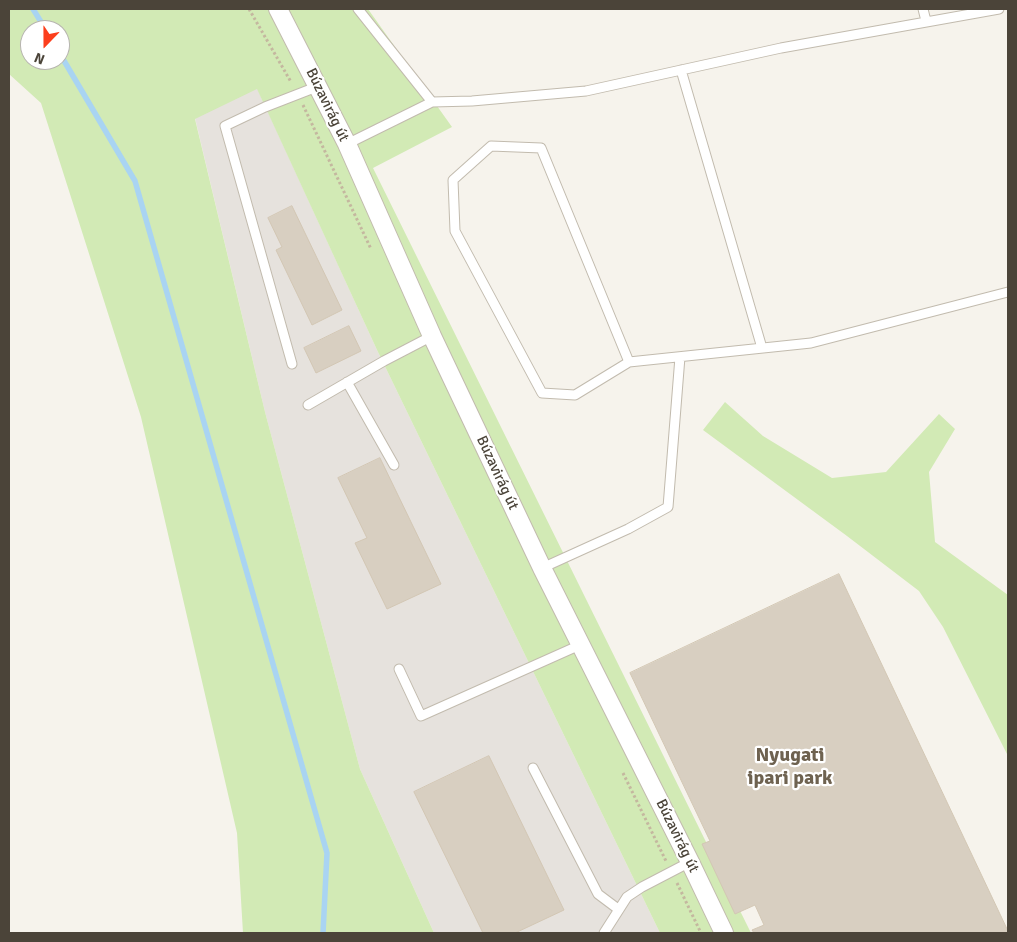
<!DOCTYPE html>
<meta charset="utf-8">
<style>
body{margin:0}
#map{position:relative;width:1017px;height:942px;overflow:hidden;background:#f6f3ec;font-family:Signika,sans-serif}
canvas{display:block}
.frame{position:absolute;inset:0;border:10px solid #4b4439;pointer-events:none}
.north{position:absolute;left:20px;top:20px;width:50px;height:50px;box-sizing:border-box;background:#fff;border:1px solid #b7b4b0;border-radius:50%;rotate:202deg;font-size:14px;font-weight:700;line-height:20px;text-align:center;color:#4b4439}
.north::after{content:'';display:block;margin:auto;width:18px;height:22px;background:#fc3f1d;clip-path:polygon(50% 0,100% 100%,50% 72%,0 100%)}
</style>
<div id="map">
<canvas width="1017" height="942"></canvas>
<div class="frame"></div>
<div class="north">N</div>
</div>
<script>
const c = document.querySelector('canvas').getContext('2d');
c.lineJoin = 'round';
function fillPath(path, color) {
  c.fillStyle = color;
  c.fill(path, 'evenodd');
}
function strokePath(path, color, width, dash) {
  c.strokeStyle = color;
  c.lineWidth = width;
  c.lineCap = dash ? 'butt' : 'round';
  c.setLineDash(dash || []);
  c.stroke(path);
}
function drawText(font, color, halo, rows, align = 'center') {
  c.font = font + ' Signika,sans-serif';
  c.lineWidth = 4.5;
  c.setLineDash([]);
  c.textBaseline = 'middle';
  c.strokeStyle = halo;
  c.fillStyle = color;
  for (const [text, x, y, turn = 0] of rows) {
    c.save();
    c.translate(x, y);
    c.rotate((+turn || 0) * Math.PI / 180);
    c.textAlign = isNaN(turn) ? turn : align;
    if (halo) c.strokeText(text, 0, 0);
    c.fillText(text, 0, 0);
    c.restore();
  }
}
const industrial = new Path2D(`
 M 257,88 L 377,350 L 660,933 L 434,933 L 360,769 L 265,412 L 195,118 Z`);
const green = new Path2D(`
 M 9,9 L 368,9 L 452,127 L 373,168 L 751,933 L 660,933 L 377,350 L 257,89 L 195,119 L 265,412 L 360,769 L 434,933 L 243,933 L 237,833 L 141,417 L 41,103 L 9,74 ZM 30,30 L 60,30 L 60,60 L 30,60 Z
 M 725,402 L 763,436 L 832,478 L 886,472 L 939,414 L 955,429 L 929,472 L 935,542 L 1008,595 L 1008,756 L 943,627 L 919,591 L 847,536 L 703,430 Z`);
const stream = new Path2D(`
 M 33,9 L 46,30
 M 60,54 L 135,181 L 327,853 L 323,933`);
const building = new Path2D(`
 M 292,206 L 342,310 L 312,325 L 276,250 L 282,247 L 268,218 Z
 M 349,326 L 361,351 L 316,373 L 304,348 Z
 M 380,458 L 441,584 L 387,609 L 355,543 L 367,538 L 338,478 Z
 M 839,574 L 1008,931 L 1008,933 L 754,933 L 752,930 L 764,925 L 755,905 L 735,914 L 702,844 L 710,841 L 630,673 Z
 M 489,756 L 564,910 L 515,933 L 483,933 L 414,792 Z`);
const path = new Path2D(`
 M 249,9 L 291,82
 M 303,105 L 371,249
 M 623,773 L 666,861
 M 677,883 L 701,933`);
const lane = new Path2D(`
 M 358,9 L 432,102
 M 923,9 L 926,21
 M 681,70 L 762,348
 M 347,144 L 432,102 L 472,101 L 586,91 L 781,48 L 999,9
 M 629,362 L 541,148 L 491,146 L 453,180 L 455,231 L 542,393 L 575,395 L 629,362 L 811,343 L 1008,292
 M 292,364 L 225,126 L 265,107 L 319,86
 M 347,382 L 394,465
 M 308,405 L 384,361 L 432,336
 M 542,568 L 628,529 L 668,507 L 680,357
 M 399,669 L 421,716 L 580,645
 M 533,768 L 598,894 L 618,909
 M 604,933 L 627,897 L 642,887 L 690,862`);
const street = new Path2D(`
 M 278,9 L 347,144 L 432,336 L 542,568 L 690,862 L 724,933`);
const streetNames = [
 ["Búzavirág út",327,105,64],
 ["Búzavirág út",497,473,65],
 ["Búzavirág út",677,836,64]
];
const districtNames = [
 ["Nyugati",790,756],
 ["ipari park",790,779]
];
fillPath(industrial, '#e6e2dd');
fillPath(green, '#d2eab5');
strokePath(stream, '#a9d4f2', 5.5);
fillPath(building, '#d8cfc1');
strokePath(building, '#d3c7b4', 1);
strokePath(lane, '#c2bbae', 11);
strokePath(street, '#c2bbae', 20);
strokePath(path, '#c4b79f', 3, [2.5, 2.5]);
strokePath(lane, '#fff', 9);
strokePath(street, '#fff', 18);
drawText('15px', '#4b4439', '#fff', streetNames);
drawText('bold 20px', '#6e6250', '#fff', districtNames);
</script>
